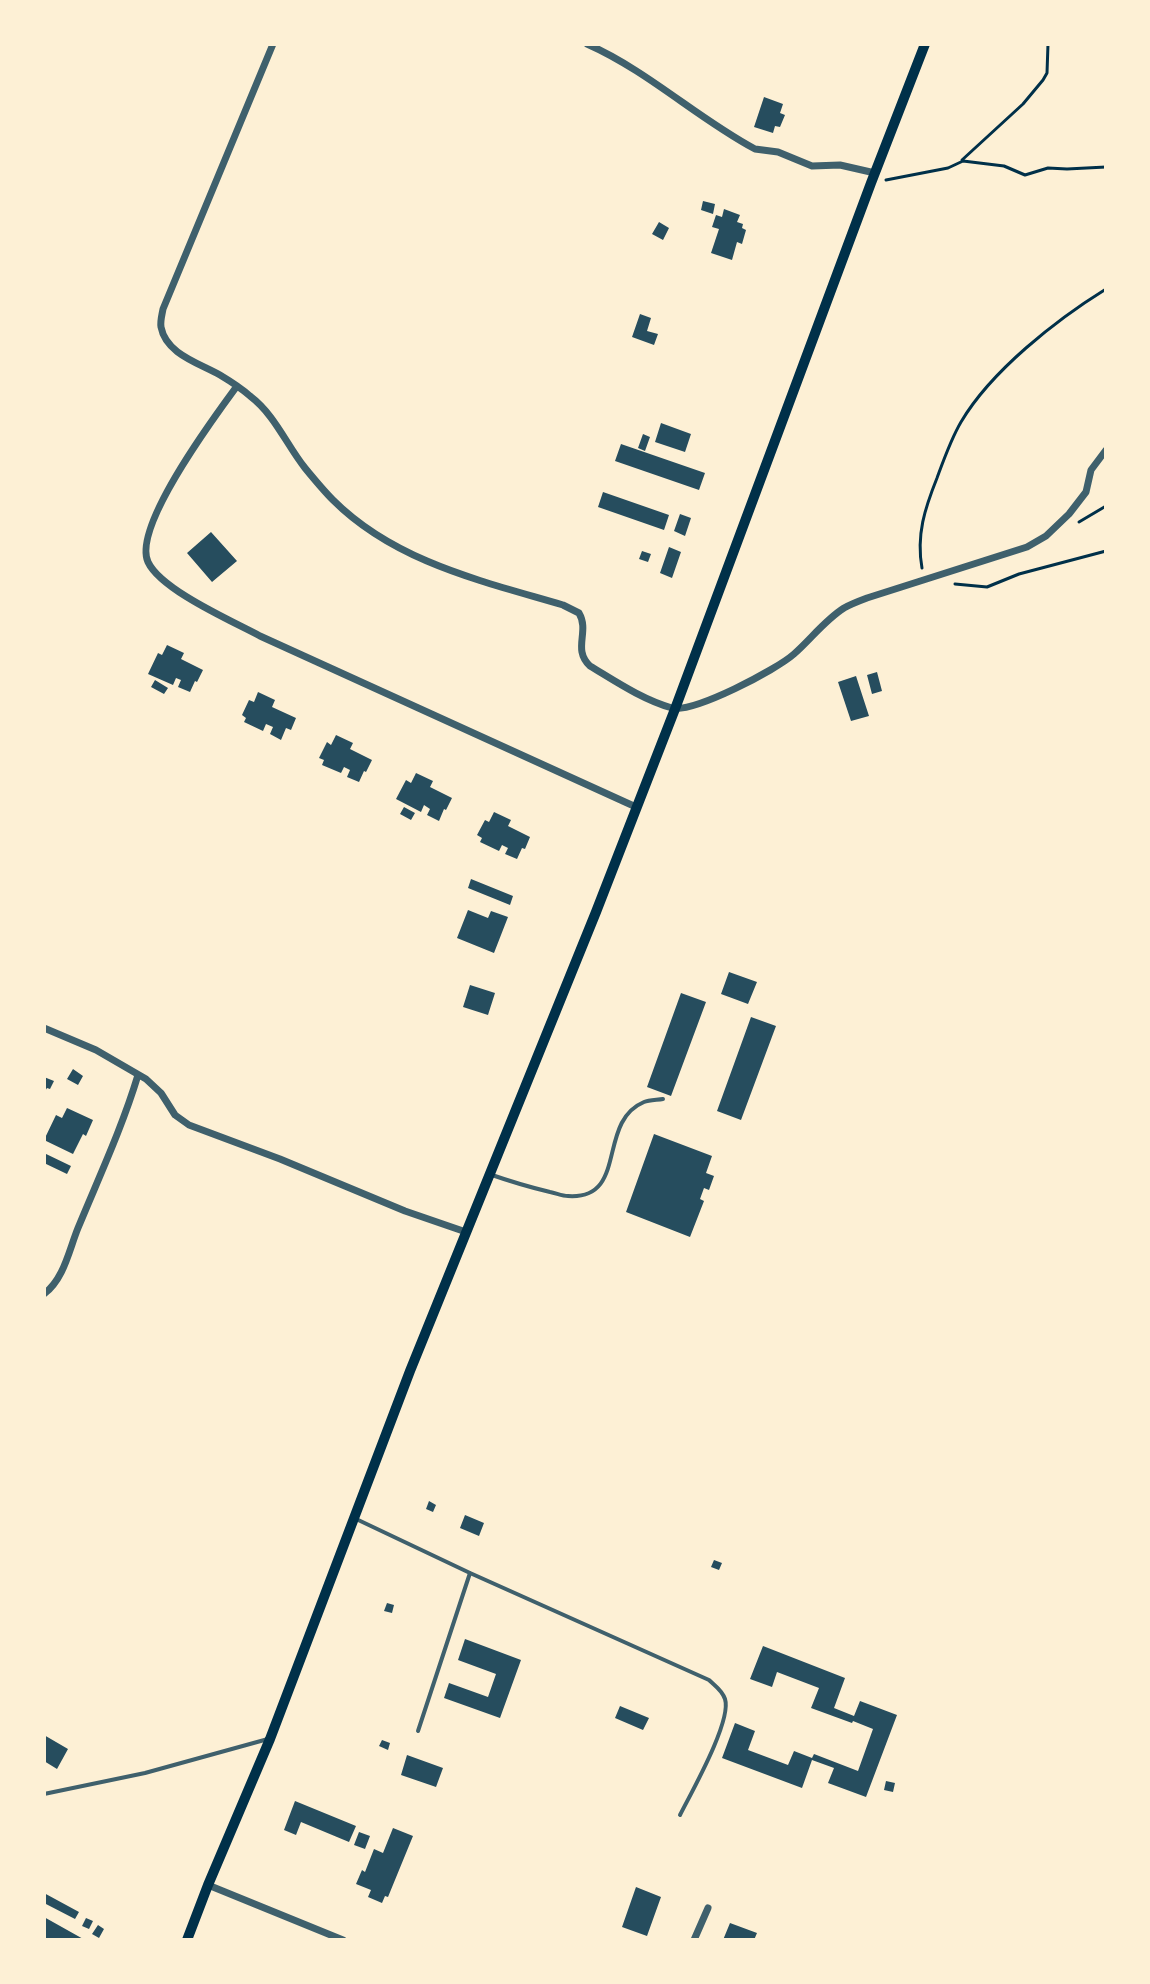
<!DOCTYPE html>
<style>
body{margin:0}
#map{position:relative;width:1150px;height:1984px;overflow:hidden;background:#fdf0d5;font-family:"Space Grotesk",sans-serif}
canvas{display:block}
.frame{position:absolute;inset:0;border:46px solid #fdf0d5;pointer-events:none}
</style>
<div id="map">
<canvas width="1150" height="1984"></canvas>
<div class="frame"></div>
</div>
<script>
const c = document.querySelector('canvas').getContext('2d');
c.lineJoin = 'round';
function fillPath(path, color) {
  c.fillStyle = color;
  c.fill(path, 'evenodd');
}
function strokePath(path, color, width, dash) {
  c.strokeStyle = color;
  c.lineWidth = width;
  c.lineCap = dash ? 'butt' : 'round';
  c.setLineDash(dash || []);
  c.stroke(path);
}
const building = new Path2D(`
 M 764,97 L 783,104 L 780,113 L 785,115 L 780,127 L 775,126 L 773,133 L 754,127 Z
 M 703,201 L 715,204 L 713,214 L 701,210 Z
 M 724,209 L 740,215 L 737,222 L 743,224 L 742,228 L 746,230 L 742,244 L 737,242 L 732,260 L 711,253 L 719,229 L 712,227 L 716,215 L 722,217 Z
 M 659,222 L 669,228 L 663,240 L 652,234 Z
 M 640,314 L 651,318 L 647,331 L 658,334 L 654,345 L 632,337 Z
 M 661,423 L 691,434 L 685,452 L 655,442 Z
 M 643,434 L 650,437 L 645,451 L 638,448 Z
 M 621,444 L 705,473 L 699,490 L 615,461 Z
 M 603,492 L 669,515 L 664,530 L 598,507 Z
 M 680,514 L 691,518 L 685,536 L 674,531 Z
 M 211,532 L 237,561 L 212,582 L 187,553 Z
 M 669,547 L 681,552 L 672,578 L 660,573 Z
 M 642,551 L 651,554 L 648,562 L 639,559 Z
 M 167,645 L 184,653 L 181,659 L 203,670 L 197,682 L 195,681 L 190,692 L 178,687 L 181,680 L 176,678 L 173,685 L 148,674 L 158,653 L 162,655 Z
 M 877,672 L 882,691 L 872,694 L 867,675 Z
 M 856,676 L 869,716 L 851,721 L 838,682 Z
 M 155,680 L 168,688 L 164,694 L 151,687 Z
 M 258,692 L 275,700 L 272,707 L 296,718 L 291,730 L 286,728 L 281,740 L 270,734 L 273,727 L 266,724 L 263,731 L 244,722 L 246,718 L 242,715 L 249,700 L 254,702 Z
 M 336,735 L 353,743 L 350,749 L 372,760 L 366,772 L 364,771 L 359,782 L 347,777 L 350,770 L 344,767 L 341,773 L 322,765 L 324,760 L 319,758 L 327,742 L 331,745 Z
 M 416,773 L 433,781 L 430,787 L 452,798 L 446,810 L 444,809 L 439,821 L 427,815 L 430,809 L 424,805 L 421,812 L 396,799 L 406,780 L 411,783 Z
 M 404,807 L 415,813 L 411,820 L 400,814 Z
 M 494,812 L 511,820 L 508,826 L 530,837 L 525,849 L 522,848 L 517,859 L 505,854 L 508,848 L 502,845 L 499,851 L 480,842 L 482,838 L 477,835 L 485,820 L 489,822 Z
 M 471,879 L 513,896 L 510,905 L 468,888 Z
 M 468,910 L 488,918 L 491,911 L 508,917 L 494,953 L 457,938 Z
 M 729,972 L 757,982 L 748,1004 L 721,994 Z
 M 470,985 L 495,993 L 488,1015 L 463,1007 Z
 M 681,993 L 706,1002 L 671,1096 L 647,1087 Z
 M 751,1017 L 776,1026 L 741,1120 L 717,1111 Z
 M 73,1069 L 83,1076 L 78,1085 L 67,1079 Z
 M 44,1077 L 54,1081 L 50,1089 L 47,1088 L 44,1093 Z
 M 67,1108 L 93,1120 L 86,1136 L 83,1134 L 73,1154 L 44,1140 L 56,1115 L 62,1118 Z
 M 654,1134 L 712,1156 L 706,1173 L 714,1176 L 709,1190 L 704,1188 L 700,1199 L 704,1201 L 690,1237 L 626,1212 Z
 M 44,1153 L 71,1166 L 67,1174 L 44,1163 Z
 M 429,1501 L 436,1505 L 433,1512 L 426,1509 Z
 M 465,1515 L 484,1523 L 479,1536 L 460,1528 Z
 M 714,1560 L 722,1563 L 719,1570 L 711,1567 Z
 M 387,1603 L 394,1605 L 392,1613 L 384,1611 Z
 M 465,1639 L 521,1660 L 500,1718 L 444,1698 L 449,1683 L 488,1697 L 496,1674 L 458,1660 Z
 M 763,1646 L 845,1678 L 834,1708 L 854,1716 L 860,1701 L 897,1715 L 866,1797 L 828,1783 L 834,1768 L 812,1760 L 802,1788 L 722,1758 L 735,1723 L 755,1731 L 748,1750 L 788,1765 L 794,1751 L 812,1758 L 814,1754 L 858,1771 L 873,1729 L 853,1721 L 852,1723 L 811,1708 L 819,1688 L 777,1672 L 772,1687 L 750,1679 Z
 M 620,1706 L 649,1718 L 643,1730 L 615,1718 Z
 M 44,1735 L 68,1749 L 57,1769 L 44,1761 Z
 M 382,1740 L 390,1743 L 388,1750 L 379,1746 Z
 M 407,1755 L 443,1768 L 436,1787 L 401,1775 Z
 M 886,1781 L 895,1783 L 893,1792 L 884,1790 Z
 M 295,1801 L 356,1826 L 349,1842 L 301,1822 L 296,1835 L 284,1830 Z
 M 393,1828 L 413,1836 L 388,1897 L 385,1896 L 382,1903 L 368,1897 L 371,1890 L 356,1884 L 362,1870 L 365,1872 L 374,1849 L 383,1853 Z
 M 359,1832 L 370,1836 L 365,1849 L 354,1845 Z
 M 636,1887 L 661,1897 L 647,1936 L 622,1927 Z
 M 44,1893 L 79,1912 L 75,1919 L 44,1903 Z
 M 44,1917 L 85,1940 L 50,1940 L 44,1937 Z
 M 86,1918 L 93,1921 L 89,1929 L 82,1926 Z
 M 730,1923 L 757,1933 L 754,1940 L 723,1940 Z
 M 98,1925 L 104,1929 L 99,1938 L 92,1934 Z`);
const path = new Path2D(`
 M 962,160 L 1023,104 L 1043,80 L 1047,73 L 1048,44
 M 886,180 L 948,168 L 963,161 L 1004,166 L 1025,175 L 1048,168 L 1067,169 L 1106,167
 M 1079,522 L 1106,506
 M 922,568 C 916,535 925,508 937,478 C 944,459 951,439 961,422 C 991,371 1056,320 1106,289
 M 955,584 L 987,587 L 1019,574 L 1106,551`);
const service = new Path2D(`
 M 489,1174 C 509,1181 529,1187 550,1192 C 556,1193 562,1196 568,1196 C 629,1200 596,1122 644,1102 C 649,1100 657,1100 663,1099
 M 354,1518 L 470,1573 L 709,1680 C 715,1686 722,1690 725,1699 C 732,1721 691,1793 680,1815
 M 418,1731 L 470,1573
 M 44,1794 L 145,1773 L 268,1739`);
const minor = new Path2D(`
 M 273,44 L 163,309 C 162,315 160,321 161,327 C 166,354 199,363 220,375 C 230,381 241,388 250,396 C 275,415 286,444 305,468 C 314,479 323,490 333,500 C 395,562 482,581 563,605 L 579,613 C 590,632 572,649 590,666 C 615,681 643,700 672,708 C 694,713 776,670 794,654 C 811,639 825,620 844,608 C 851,604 859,601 867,598 L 1027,547 L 1046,536 L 1069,514 L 1086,492 L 1091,470 L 1106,450
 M 587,44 C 648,71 697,118 755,149 L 778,152 L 812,166 L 840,165 L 875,173
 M 237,386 C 215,416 132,527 148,562 C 161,590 232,621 260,636 L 636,807
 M 44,1028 L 96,1050 L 146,1079 L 161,1093 L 175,1115 L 189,1125 L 280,1159 L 405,1211 L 466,1232
 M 44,1294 C 64,1279 69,1250 78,1228 C 99,1177 122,1128 138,1075
 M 208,1885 L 343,1940
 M 694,1940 L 708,1908`);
const secondary = new Path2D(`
 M 187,1940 L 208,1885 L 270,1739 L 410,1371 L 596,912 L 675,709 L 871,183 L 925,44`);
fillPath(building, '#264d5e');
strokePath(path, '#003049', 3);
strokePath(service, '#3f606c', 4);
strokePath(minor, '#3f606c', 7);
strokePath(secondary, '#003049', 10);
</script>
